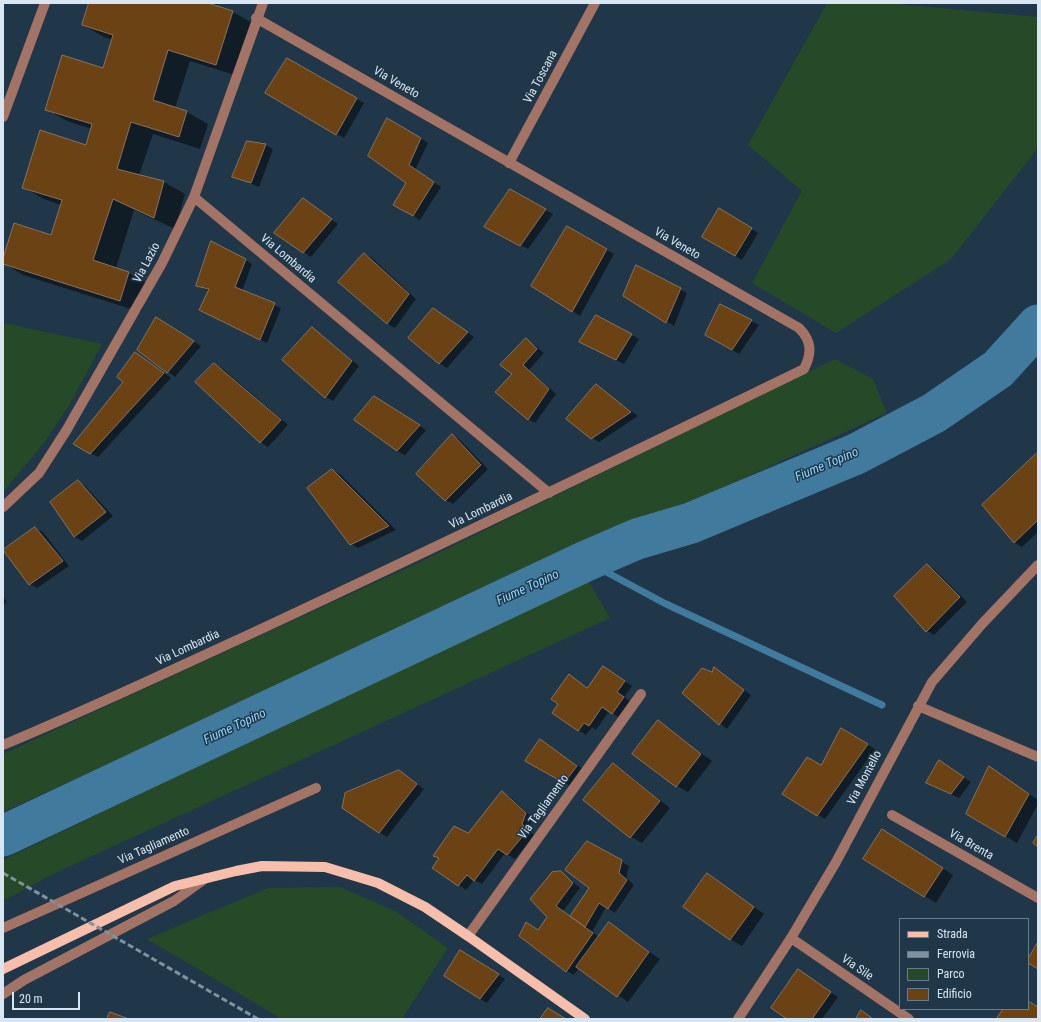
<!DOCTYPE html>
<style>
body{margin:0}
#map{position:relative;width:1041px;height:1022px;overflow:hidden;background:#1f3748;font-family:"Roboto Condensed",sans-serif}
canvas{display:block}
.frame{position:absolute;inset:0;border:4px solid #d8e6f1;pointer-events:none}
.legend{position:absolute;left:899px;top:918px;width:130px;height:92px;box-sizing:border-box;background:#1f3748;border:1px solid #697d8c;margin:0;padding:5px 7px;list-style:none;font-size:12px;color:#d8e6f1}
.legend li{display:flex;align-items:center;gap:8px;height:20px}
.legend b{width:20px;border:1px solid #697d8c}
.scale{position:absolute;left:12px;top:992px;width:68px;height:18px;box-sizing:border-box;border:2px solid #d8e6f1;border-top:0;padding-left:5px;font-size:12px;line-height:14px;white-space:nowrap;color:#d8e6f1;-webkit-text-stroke:3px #1f3748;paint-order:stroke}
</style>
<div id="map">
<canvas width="1041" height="1022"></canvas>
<div class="frame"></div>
<ul class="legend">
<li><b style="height:5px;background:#f8beac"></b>Strada</li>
<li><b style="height:5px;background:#7f92a0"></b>Ferrovia</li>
<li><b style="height:11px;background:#264a28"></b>Parco</li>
<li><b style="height:11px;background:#6a4214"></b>Edificio</li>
</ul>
<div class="scale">20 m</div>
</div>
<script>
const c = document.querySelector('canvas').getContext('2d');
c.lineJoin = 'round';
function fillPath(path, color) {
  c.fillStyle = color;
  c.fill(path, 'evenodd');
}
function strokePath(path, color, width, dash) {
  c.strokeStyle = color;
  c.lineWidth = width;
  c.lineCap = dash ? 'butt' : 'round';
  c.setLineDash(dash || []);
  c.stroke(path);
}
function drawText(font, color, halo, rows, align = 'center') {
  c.font = font + ' "Roboto Condensed",sans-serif';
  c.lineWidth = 3;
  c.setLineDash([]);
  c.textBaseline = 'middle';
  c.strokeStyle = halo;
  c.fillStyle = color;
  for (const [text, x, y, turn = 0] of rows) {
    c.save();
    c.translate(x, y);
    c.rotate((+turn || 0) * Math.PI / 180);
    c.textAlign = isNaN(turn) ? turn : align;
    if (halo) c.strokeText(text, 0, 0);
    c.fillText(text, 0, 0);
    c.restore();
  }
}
const green = new Path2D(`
 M 827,3 L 886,3 L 1038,17 L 1038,148 L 951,259 L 836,333 L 752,283 L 802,191 L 748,145 Z
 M 3,323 L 102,344 L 71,402 L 44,443 L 3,492 Z
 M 835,359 L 873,379 L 887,413 L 687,504 L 452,602 L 228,710 L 3,812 L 3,754 L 418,563 Z
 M 587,579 L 610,618 L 55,873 L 3,901 L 3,860 Z
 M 340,887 L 395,911 L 448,948 L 402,1019 L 282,1019 L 147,939 L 268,888 Z`);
const shadow = new Path2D(`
 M 90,3 L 218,3 L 217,7 L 233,12 L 254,24 L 238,76 L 190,61 L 175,108 L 187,112 L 208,124 L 200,149 L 153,134 L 139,175 L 164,182 L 185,194 L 175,229 L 134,210 L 116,268 L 129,273 L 150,285 L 141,312 L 23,275 L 3,263 L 3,261 L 51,236 L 61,205 L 44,199 L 23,187 L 87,146 L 92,129 L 67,121 L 46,109 L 104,69 L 113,40 L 104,37 L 83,25 Z
 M 287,60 L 364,103 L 344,138 L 266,93 Z
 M 388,119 L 428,143 L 415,170 L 441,187 L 420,220 L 395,205 L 407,183 Z
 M 247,142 L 266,145 L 273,149 L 259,187 L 234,176 Z
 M 510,191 L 553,214 L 528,249 L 492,230 Z
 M 304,199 L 338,224 L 311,257 L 276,233 Z
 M 719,210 L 758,233 L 742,260 L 703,236 Z
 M 567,227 L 614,254 L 580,316 L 533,285 Z
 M 365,254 L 372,258 L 416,299 L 395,328 L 388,324 L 340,282 Z
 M 245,260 L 252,264 L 242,291 L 281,308 L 267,343 L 208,313 L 209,291 L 197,285 Z
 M 680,289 L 687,293 L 674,326 L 624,296 Z
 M 721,306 L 759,325 L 739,354 L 706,335 Z
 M 441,313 L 474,337 L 447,368 L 439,363 Z
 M 596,316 L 639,339 L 624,364 L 588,346 Z
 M 156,319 L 201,346 L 175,377 L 139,350 Z
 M 312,328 L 359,366 L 333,401 L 326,397 Z
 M 526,339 L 544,353 L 529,370 L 556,394 L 535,423 L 528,419 L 514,374 Z
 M 143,358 L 171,378 L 98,457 L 75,444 Z
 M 214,364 L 222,368 L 288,425 L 268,447 L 260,442 Z
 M 596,385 L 638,416 L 599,442 L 592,438 Z
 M 382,402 L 426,430 L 405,455 L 397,451 Z
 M 453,435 L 460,440 L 488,469 L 453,504 L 446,500 Z
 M 1038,454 L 1038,532 L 1022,547 L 1015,543 L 984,505 Z
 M 332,470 L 340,474 L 396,530 L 358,548 L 351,544 Z
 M 78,482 L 85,486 L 113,516 L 82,541 L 75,537 L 51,503 Z
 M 35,528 L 43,532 L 69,566 L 37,588 L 30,584 Z
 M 927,565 L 935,570 L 967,602 L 934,635 L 927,631 Z
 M 3,596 L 7,602 L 3,605 Z
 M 603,667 L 632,686 L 624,697 L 631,702 L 620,718 L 609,711 L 596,730 L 592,727 L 586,735 L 553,713 L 576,680 L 588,688 Z
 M 712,673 L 721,673 L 751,695 L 727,729 L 684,693 Z
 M 658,722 L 712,761 L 688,792 L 677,786 Z
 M 849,733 L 875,749 L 825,819 L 818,815 L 822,766 Z
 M 540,740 L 584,770 L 572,787 L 526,760 Z
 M 613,765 L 624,771 L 670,808 L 642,843 L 631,837 L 585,800 Z
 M 946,766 L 971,782 L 959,798 L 935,787 Z
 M 989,767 L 1038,800 L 1038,804 L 1017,843 L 967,814 Z
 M 399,771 L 424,789 L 387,837 L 379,832 Z
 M 502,793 L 510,797 L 533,818 L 528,829 L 534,835 L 515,859 L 505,853 L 482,884 L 474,880 L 466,890 L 434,867 L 469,835 Z
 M 894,837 L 953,875 L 936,903 L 865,859 Z
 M 587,842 L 629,866 L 626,878 L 634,885 L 615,913 L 606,907 L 592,932 L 599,937 L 609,924 L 660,959 L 628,1002 L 579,968 L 574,975 L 567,971 L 520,936 L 541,933 L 549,917 L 561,872 L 580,888 L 563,911 L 571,917 L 590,887 Z
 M 708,874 L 764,914 L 742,946 L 730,939 Z
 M 460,952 L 505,979 L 487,1003 L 480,999 Z
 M 798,970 L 838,997 L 822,1019 L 788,1019 Z`);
const stream = new Path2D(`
 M 586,561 L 664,603 L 882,705`);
const river = new Path2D(`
 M 3,836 L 586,561 L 637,539 L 691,523 L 856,454 L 934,413 L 998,369 L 1038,325`);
const building = new Path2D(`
 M 89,3 L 208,3 L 233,11 L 216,65 L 168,50 L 153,100 L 187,111 L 179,137 L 131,122 L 117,169 L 164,181 L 154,218 L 113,199 L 93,260 L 129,272 L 120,301 L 3,264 L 3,258 L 14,223 L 51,235 L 62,200 L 22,188 L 40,130 L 86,145 L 92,124 L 45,110 L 62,55 L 103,68 L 113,35 L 82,25 Z
 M 287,58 L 357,98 L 336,135 L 265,93 Z
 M 387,118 L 421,138 L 409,165 L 434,182 L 413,216 L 393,205 L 406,183 L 368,156 Z
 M 247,141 L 266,144 L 251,183 L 232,177 Z
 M 510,189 L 546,209 L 520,246 L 484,227 Z
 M 303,198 L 332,219 L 303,253 L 274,233 Z
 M 719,208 L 752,228 L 735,256 L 702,237 Z
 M 567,226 L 607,249 L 572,312 L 531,286 Z
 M 211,241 L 246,259 L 235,287 L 275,303 L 260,340 L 199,310 L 209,289 L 196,286 Z
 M 364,253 L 409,294 L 387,324 L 338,282 Z
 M 636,265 L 681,288 L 666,323 L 623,296 Z
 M 720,304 L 752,320 L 732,350 L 705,335 Z
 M 433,308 L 468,332 L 439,364 L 408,338 Z
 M 596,315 L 632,334 L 616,360 L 579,342 Z
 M 156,317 L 194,341 L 167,373 L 137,350 Z
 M 312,327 L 352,361 L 325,398 L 282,360 Z
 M 526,338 L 537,349 L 523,365 L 549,389 L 528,420 L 495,392 L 512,374 L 500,365 Z
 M 135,352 L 164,373 L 90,454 L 73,444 L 123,382 L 117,377 Z
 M 214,363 L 281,420 L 260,443 L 195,382 Z
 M 596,384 L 631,412 L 591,439 L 566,419 Z
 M 374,396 L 420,425 L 397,451 L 354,420 Z
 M 452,434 L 481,465 L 445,501 L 416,474 Z
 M 1038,452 L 1038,520 L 1014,543 L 982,505 Z
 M 332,469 L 389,526 L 350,545 L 307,488 Z
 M 78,480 L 106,512 L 74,537 L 50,502 Z
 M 35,527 L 63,561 L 29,585 L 3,550 Z
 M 927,564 L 960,597 L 926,632 L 894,596 Z
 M 603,666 L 625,681 L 617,692 L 624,697 L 612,714 L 602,707 L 589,726 L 584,723 L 578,731 L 552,713 L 558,704 L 551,699 L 569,674 L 587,688 Z
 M 714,667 L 744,690 L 719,725 L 682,693 L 702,668 L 712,672 Z
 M 658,720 L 701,754 L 676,787 L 632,754 Z
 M 841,728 L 868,744 L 817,816 L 782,794 L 807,757 L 821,765 Z
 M 540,739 L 577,766 L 564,783 L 525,761 Z
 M 939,760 L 964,777 L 951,794 L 926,783 Z
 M 613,763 L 660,801 L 630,838 L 583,800 Z
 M 989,766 L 1029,794 L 1005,837 L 966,814 Z
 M 399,770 L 417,784 L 379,833 L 342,808 L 345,793 Z
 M 502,791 L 526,813 L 522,824 L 528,830 L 507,855 L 498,849 L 474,881 L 467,875 L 458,886 L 432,868 L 439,858 L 433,856 L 454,826 L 468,833 Z
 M 882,829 L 943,868 L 924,897 L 863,859 Z
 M 1038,835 L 1038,847 L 1033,843 Z
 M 587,841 L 622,860 L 619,873 L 627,880 L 608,909 L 599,903 L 585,927 L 570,916 L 589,888 L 565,870 Z
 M 561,871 L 573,883 L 556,906 L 593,933 L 566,972 L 519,936 L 526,922 L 538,930 L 547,917 L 530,899 L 552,872 Z
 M 707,873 L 754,907 L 730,940 L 683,907 Z
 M 609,922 L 649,952 L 617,997 L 576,967 Z
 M 1038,942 L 1038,969 L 1028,963 L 1028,959 Z
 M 460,950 L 499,974 L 480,999 L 444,976 Z
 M 798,969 L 831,992 L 812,1019 L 787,1019 L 771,1008 Z
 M 1028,1001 L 1038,1007 L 1038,1019 L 996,1019 L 1003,1009 L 1028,1009 Z
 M 548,1008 L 566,1019 L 540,1019 Z
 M 861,1010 L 873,1019 L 856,1019 Z
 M 110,1012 L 129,1019 L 107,1019 Z`);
const minor = new Path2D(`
 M 3,117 L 45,3
 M 509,163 L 595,3
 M 194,197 L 549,493
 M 3,507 L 39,473 L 66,431 L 162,263 L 194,197 L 263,3
 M 918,706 L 1038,757
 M 3,745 C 85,711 165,673 246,636 C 433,549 619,459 804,369 C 812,353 812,341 799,328 L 256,18
 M 892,815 L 1038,898
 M 3,928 L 316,788
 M 468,936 L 641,694
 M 791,938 L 909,1019
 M 3,994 L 24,980 L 174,901 L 206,878
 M 738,1019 L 791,938 L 836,862 L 932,682 L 982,624 L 1038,565`);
const major = new Path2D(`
 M 3,969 L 175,886 L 236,871 L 262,866 L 325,867 L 378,883 L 425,907 L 468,936 L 585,1019`);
const rail = new Path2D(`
 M 3,873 L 258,1019`);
const streetNames = [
 ["Via Toscana",541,77,-62],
 ["Via Veneto",396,83,30],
 ["Via Veneto",677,244,30],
 ["Via Lombardia",288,259,40],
 ["Via Lazio",147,263,-62],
 ["Via Lombardia",481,511,-26],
 ["Via Lombardia",188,648,-25],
 ["Via Montello",865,778,-62],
 ["Via Tagliamento",544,807,-54],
 ["Via Brenta",971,845,30],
 ["Via Tagliamento",154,846,-24],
 ["Via Sile",857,968,34]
];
const waterNames = [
 ["Fiume Topino",827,465,-23],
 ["Fiume Topino",528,588,-25],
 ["Fiume Topino",235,727,-25]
];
fillPath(green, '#264a28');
fillPath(shadow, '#0007');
strokePath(stream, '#407a9c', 7);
strokePath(river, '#407a9c', 41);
fillPath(building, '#6a4214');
strokePath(building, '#89725d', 1);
strokePath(minor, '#a37465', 10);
strokePath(major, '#f8beac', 10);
strokePath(rail, '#7f92a0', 3, [6, 3]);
drawText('12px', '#d8e6f1', '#1f3748', streetNames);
drawText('italic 13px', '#92d6fe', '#1f3748', waterNames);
</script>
